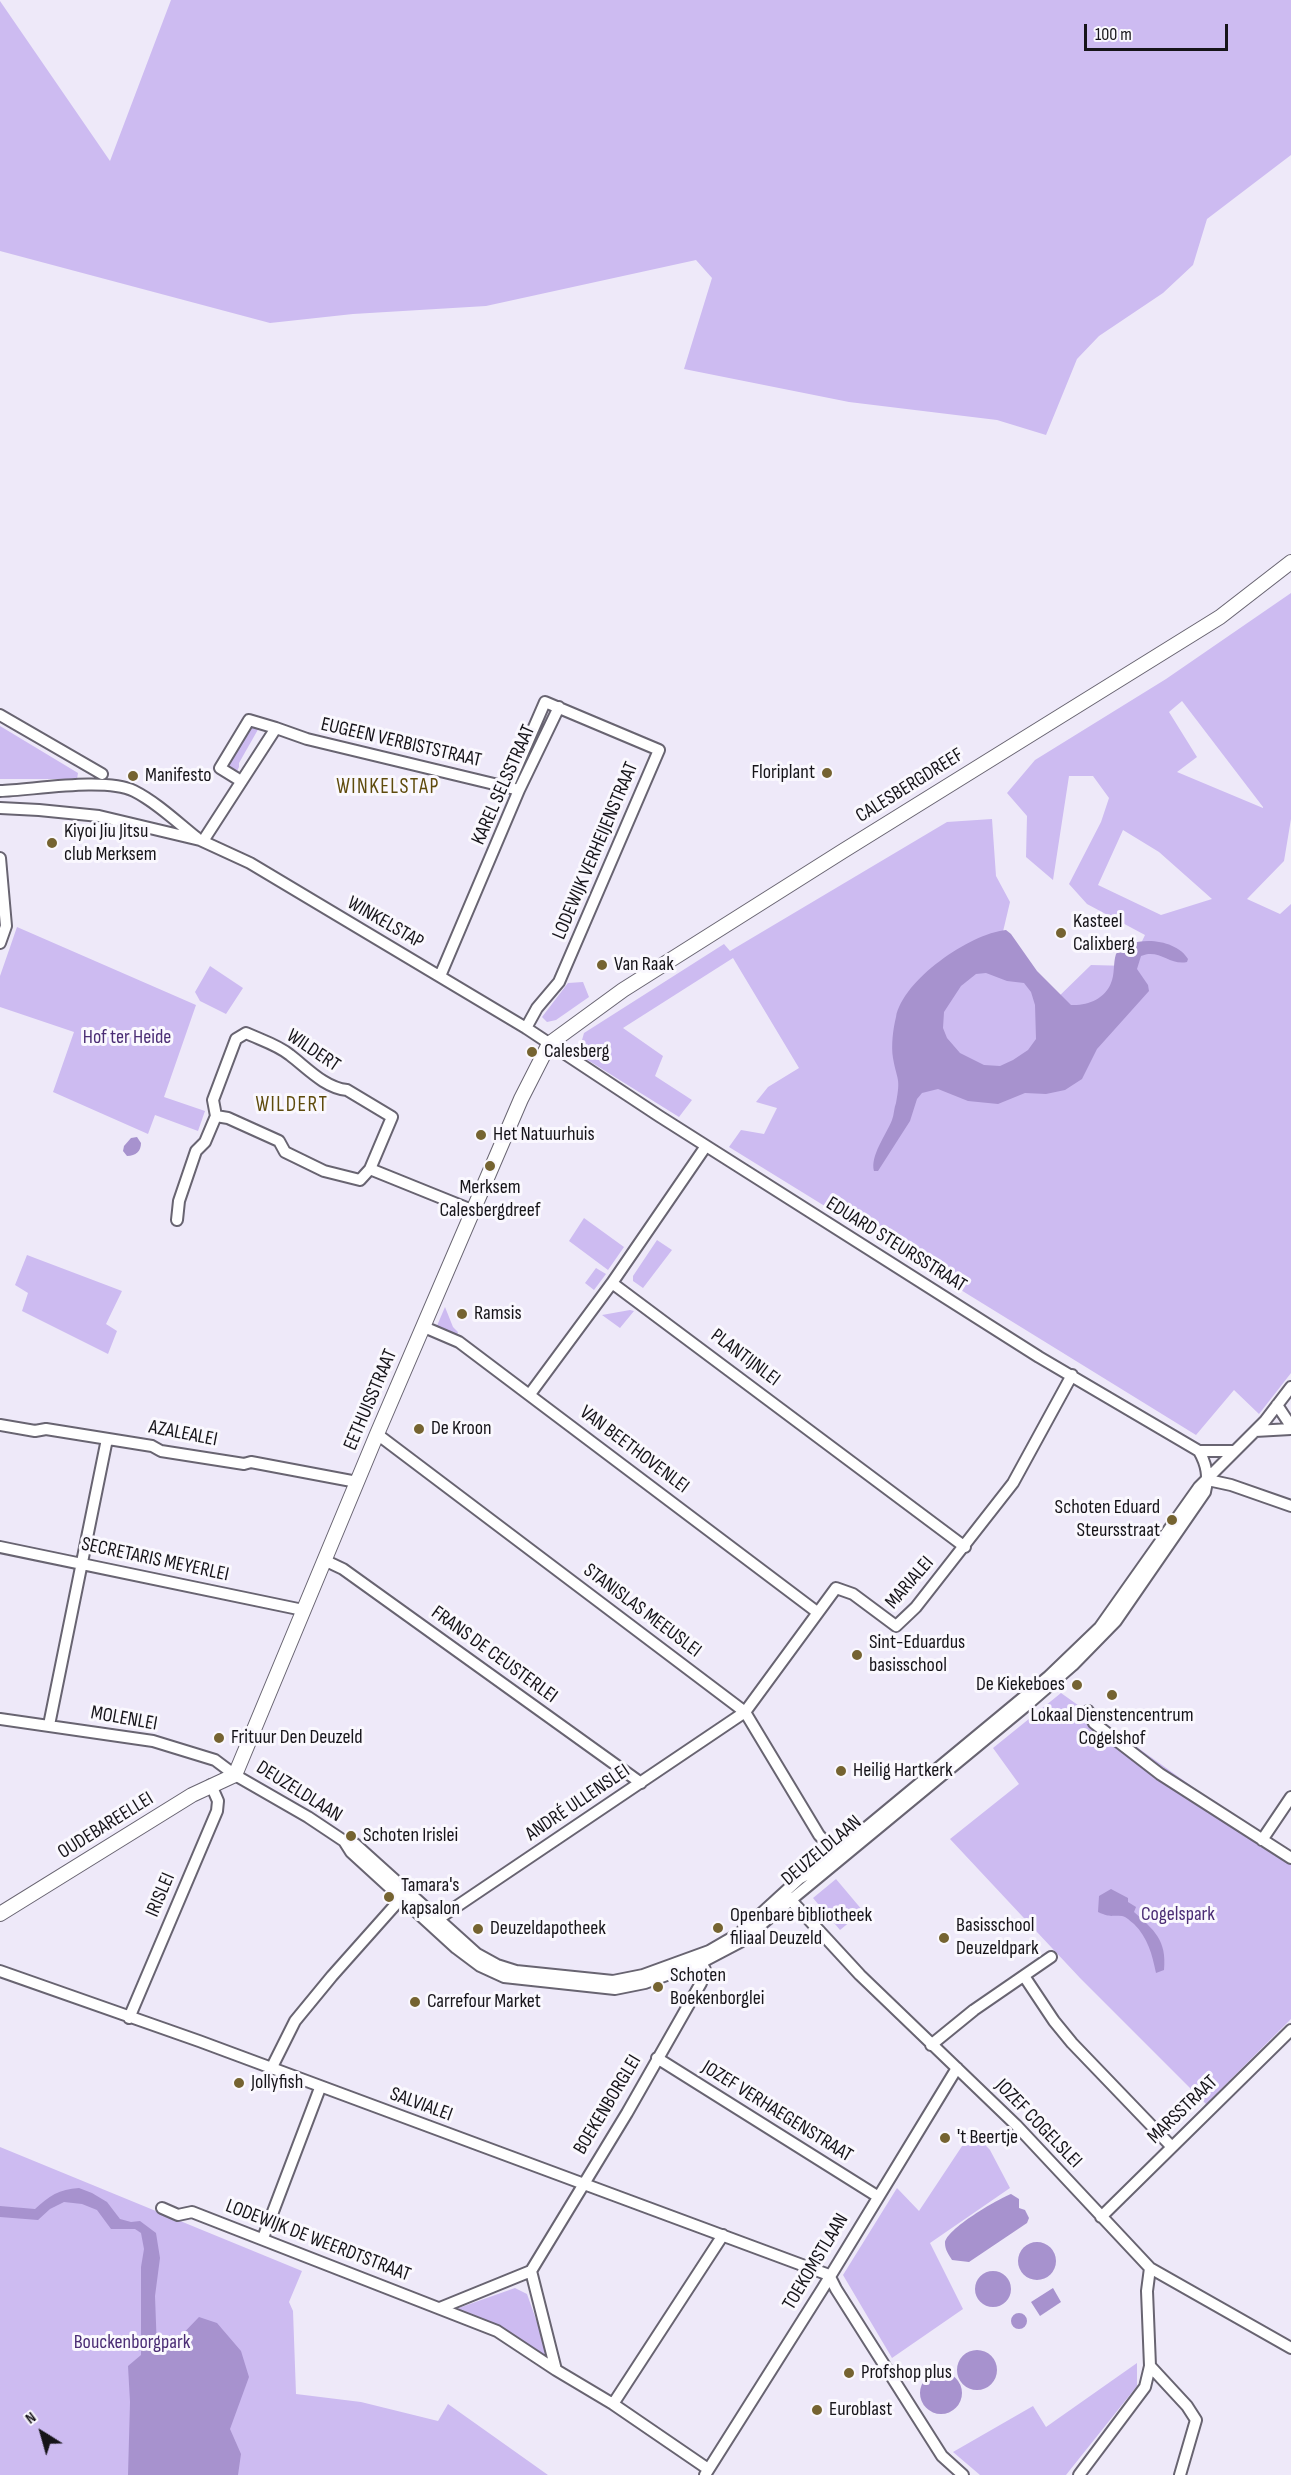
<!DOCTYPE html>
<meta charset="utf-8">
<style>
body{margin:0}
#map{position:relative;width:1291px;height:2475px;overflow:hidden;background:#eee9f9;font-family:"Sofia Sans Condensed",sans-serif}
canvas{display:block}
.north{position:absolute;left:12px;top:2403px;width:60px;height:60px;-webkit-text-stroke:4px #faf8fe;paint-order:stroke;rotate:323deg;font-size:16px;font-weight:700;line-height:24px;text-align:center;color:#161419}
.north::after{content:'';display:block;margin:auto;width:21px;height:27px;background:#161419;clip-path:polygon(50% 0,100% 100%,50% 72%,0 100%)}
.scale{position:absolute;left:1084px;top:24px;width:144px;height:27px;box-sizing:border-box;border:3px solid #161419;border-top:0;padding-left:8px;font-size:18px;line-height:21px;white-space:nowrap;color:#161419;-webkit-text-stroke:4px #faf8fe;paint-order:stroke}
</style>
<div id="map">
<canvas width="1291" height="2475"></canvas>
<div class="north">N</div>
<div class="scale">100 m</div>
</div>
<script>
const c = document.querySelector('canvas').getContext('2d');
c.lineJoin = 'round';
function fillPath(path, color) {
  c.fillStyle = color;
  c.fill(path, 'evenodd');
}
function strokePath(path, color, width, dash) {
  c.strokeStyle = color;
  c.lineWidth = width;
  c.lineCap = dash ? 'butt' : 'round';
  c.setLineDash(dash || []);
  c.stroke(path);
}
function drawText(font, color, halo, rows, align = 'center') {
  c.font = font + ' "Sofia Sans Condensed",sans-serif';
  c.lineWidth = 6;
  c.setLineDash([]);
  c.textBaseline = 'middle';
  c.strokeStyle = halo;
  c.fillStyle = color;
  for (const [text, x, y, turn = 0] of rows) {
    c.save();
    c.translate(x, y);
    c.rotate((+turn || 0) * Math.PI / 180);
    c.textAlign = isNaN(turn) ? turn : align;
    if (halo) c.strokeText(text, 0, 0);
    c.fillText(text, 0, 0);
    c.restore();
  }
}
const green = new Path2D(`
 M 171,0 L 1291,0 L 1291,155 L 1207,219 L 1193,265 L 1163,293 L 1099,336 L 1077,359 L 1046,435 L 997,420 L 849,402 L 684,369 L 712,278 L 696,260 L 486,306 L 353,314 L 270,323 L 0,251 L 0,1 L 110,161 Z
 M 1291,593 L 1291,819 L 1284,861 L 1247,899 L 1280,914 L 1291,904 L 1291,1373 L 1259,1414 L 1234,1390 L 1196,1435 L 729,1147 L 741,1130 L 764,1134 L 777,1108 L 756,1102 L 768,1087 L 799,1068 L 733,958 L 623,1028 L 663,1056 L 655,1076 L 692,1100 L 679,1117 L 578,1054 L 584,1033 L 724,944 L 730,951 L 947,822 L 992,819 L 996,876 L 1010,902 L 1001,940 L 1051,1004 L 1091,965 L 1130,966 L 1145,935 L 1087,904 L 1069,884 L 1101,822 L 1109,798 L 1093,776 L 1069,776 L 1053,880 L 1026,857 L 1027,816 L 1007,793 L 1035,760 L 1166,679 ZM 1182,701 L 1263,807 L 1263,808 L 1177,772 L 1197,757 L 1169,712 ZM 1123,830 L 1159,852 L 1212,899 L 1161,915 L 1098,885 Z
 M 249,724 L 260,726 L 239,763 L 239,767 L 235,775 L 224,764 Z
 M 0,726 L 78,773 L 77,779 L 0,779 Z
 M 17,927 L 196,1005 L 164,1097 L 205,1111 L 198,1131 L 155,1115 L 148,1134 L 53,1092 L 74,1032 L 0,1007 L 0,976 Z
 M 210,966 L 243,988 L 226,1014 L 200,1001 L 195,992 Z
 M 583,982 L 589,997 L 556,1020 L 547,1022 L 542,1017 L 568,983 Z
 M 584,1218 L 624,1247 L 608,1270 L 569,1241 Z
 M 657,1240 L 672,1250 L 643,1288 L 633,1281 L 633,1276 Z
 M 27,1255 L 122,1291 L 106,1324 L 117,1331 L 108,1354 L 22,1311 L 28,1293 L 15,1285 Z
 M 596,1268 L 606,1274 L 594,1290 L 585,1283 Z
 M 445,1307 L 453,1327 L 458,1332 L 456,1337 L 436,1328 Z
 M 630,1310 L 634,1311 L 620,1328 L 602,1315 Z
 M 1061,1693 L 1291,1857 L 1291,2019 L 1206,2104 L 1080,1978 L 950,1839 L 1019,1784 L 993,1748 Z
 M 836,1879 L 863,1911 L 840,1930 L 813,1898 Z
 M 972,2131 L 990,2150 L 1010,2188 L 930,2243 L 963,2309 L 892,2358 L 843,2275 L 897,2188 L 919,2211 Z
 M 0,2147 L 302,2271 L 289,2302 L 293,2311 L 296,2394 L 361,2402 L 438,2421 L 448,2404 L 548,2475 L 0,2475 Z
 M 515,2288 L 527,2294 L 548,2353 L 544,2361 L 450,2311 Z
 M 1137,2363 L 1137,2386 L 1066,2475 L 980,2475 L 953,2452 L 1033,2406 L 1046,2427 Z`);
const water = new Path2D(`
 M 1006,930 L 1011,934 L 1037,971 L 1071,1005 C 1087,1006 1105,999 1111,983 C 1115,974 1113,963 1116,954 C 1131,934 1176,938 1188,959 L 1187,962 C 1170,966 1159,948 1141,956 L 1137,969 L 1148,985 L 1149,991 L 1097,1049 L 1082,1079 L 1065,1090 L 1046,1094 L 1025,1093 L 998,1104 L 968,1101 L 938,1089 L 922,1093 L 917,1099 L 910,1121 L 878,1171 L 874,1171 C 870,1156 886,1135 892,1120 C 894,1115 894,1108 896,1103 C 901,1077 897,1081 893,1058 C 891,1046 893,1029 896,1017 C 903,980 969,934 1006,930 ZM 986,973 L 1007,981 L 1024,983 L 1031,992 L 1035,1005 L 1036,1039 L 1028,1050 L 1013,1060 L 1000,1066 L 984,1065 L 960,1053 L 947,1038 L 943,1028 L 944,1012 L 961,986 L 976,974 Z
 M 137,1137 L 141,1143 C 141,1151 136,1156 127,1156 L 123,1151 L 124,1146 L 131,1138 Z
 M 1111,1889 L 1128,1898 L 1128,1902 L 1136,1907 L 1134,1912 C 1154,1930 1167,1940 1164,1970 L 1156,1973 C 1152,1954 1148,1938 1134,1924 C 1130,1921 1127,1917 1122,1916 C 1109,1915 1112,1918 1098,1912 L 1099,1896 Z
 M 79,2188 L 92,2193 L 107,2202 L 120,2219 L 131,2222 L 140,2221 L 156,2233 L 160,2258 L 155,2296 L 157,2350 L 173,2344 L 199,2317 L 217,2323 L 241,2351 L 249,2377 L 230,2429 L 241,2454 L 238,2475 L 128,2475 L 130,2402 L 128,2366 L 141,2355 L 141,2267 L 144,2249 L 141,2233 L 135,2229 L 111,2229 L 97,2210 L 82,2204 L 64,2202 L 50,2209 L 38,2220 L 0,2217 L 0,2206 L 35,2209 C 49,2196 59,2189 79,2188 Z
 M 1011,2194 L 1019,2199 L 1019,2208 L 1025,2210 L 1029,2218 L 1027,2223 L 969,2262 L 952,2260 C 949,2255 945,2250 945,2243 C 946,2229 998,2199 1011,2194 Z
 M1018 2261a19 19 0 1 1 38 0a19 19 0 1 1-38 0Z
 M975 2289a18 18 0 1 1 36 0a18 18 0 1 1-36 0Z
 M 1053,2288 L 1061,2302 L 1040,2316 L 1031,2302 Z
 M1011 2321a8 8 0 1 1 16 0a8 8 0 1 1-16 0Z
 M957 2370a20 20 0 1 1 40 0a20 20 0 1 1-40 0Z
 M920 2393a21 21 0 1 1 42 0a21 21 0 1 1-42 0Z`);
const minor = new Path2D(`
 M 0,715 L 102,774
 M 241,781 L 220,768 L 249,720 L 276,728
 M 508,787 L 545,702 L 659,750 L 559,982 L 537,1008 L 526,1028
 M 0,791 C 33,790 105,777 134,791 C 156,802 177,822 197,838
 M 0,808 L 39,810 L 99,816 L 200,840 L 250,863 L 526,1028 L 659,1116 L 1039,1357 L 1199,1451 L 1234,1451
 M 203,841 L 276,728 L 307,739 L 519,790
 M 0,858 L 6,926 L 0,943
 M 440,976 L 519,790 L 559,707
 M 370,1169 L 360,1180 L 324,1171 L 285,1152 L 279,1141 L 228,1118 L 216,1116 L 213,1100 L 236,1039 L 246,1033 C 261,1040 278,1045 290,1055 C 307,1068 325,1088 347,1090 L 392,1117 L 370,1169 L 474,1211
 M 177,1220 L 179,1201 L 196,1151 L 205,1142 L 216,1116
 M 612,1283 L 706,1146
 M 424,1327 L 459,1342 L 817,1612
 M 530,1394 L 612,1283 L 965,1547
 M 1277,1405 L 1291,1426
 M 0,1425 L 35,1431 L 46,1429 L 152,1446 L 161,1451 L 244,1464 L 251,1462 L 357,1482
 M 1255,1431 L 1291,1429
 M 377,1434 L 745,1712 L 819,1835 L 840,1858
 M 1208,1480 L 1231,1485 L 1291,1506
 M 0,1547 L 303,1610
 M 324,1560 L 343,1569 L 641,1783
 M 1088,1711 L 1094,1723 L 1160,1774 L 1291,1858
 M 0,1719 L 153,1741 L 215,1760 L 235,1775 L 308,1817 L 344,1841 L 355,1844 L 477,1954 L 497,1965 L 516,1971 L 613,1981 L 643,1975 L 709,1951 L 740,1933 L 799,1879 L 815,1870 L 1048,1677 L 1100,1627 L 1199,1487 L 1265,1421 L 1291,1387
 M 49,1725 L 107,1439
 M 1262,1840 L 1291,1797
 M 344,1841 L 351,1852 L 456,1948 L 480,1966 L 504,1977 L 615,1989 L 645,1983 L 702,1962 L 740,1942 L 1027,1705 L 1073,1665 L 1116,1621 L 1205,1492 C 1209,1477 1207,1465 1199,1451
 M 788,1897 L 860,1975 L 1016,2125 L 1150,2268 L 1291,2348
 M 432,1923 L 745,1712 L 836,1588 L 853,1594 L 896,1626 L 916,1607 L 1013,1483 L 1072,1375
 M 0,1971 L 199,2041 L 829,2275
 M 1024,1976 L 1054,2021 L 1072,2043 L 1171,2146
 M 129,2018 L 217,1811 L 218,1801 L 211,1785
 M 931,2045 L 974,2010 L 1051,1957
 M 657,2058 L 877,2196
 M 271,2069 L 295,2021 L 332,1976 L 405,1894
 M 162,2208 L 178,2215 L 192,2212 L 497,2331 L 556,2370 L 613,2404 L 708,2469
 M 1101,2217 L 1291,2030
 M 263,2238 L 320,2088
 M 531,2271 L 627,2113 L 701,1983 L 705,1970 L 699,1957
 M 531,2271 L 556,2370
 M 829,2275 L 836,2289 L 942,2456 L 963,2475
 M 440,2308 L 531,2271
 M 1150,2366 L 1187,2406 L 1196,2420 L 1180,2475
 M 613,2404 L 723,2235
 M 705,2475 L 823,2288 L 957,2068
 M 1079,2475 L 1145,2387 L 1150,2366 L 1147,2291 L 1150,2268`);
const major = new Path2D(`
 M 0,1914 L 192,1795 L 235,1775 L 377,1434 L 521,1099 L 549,1044 L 623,990 L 843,851 L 1220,617 L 1291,562`);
const markers = [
 [827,773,6,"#756331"],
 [133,776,6,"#756331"],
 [52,843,6,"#756331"],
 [1061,933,6,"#756331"],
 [602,965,6,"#756331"],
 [532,1052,6,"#756331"],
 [481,1135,6,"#756331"],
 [490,1166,6,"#756331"],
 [462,1314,6,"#756331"],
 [419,1429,6,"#756331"],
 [1172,1520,6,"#756331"],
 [857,1655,6,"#756331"],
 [1077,1685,6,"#756331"],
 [1112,1695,6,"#756331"],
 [219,1738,6,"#756331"],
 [841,1771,6,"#756331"],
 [351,1836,6,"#756331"],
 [389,1897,6,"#756331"],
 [718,1928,6,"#756331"],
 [478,1929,6,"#756331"],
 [944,1938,6,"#756331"],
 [658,1987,6,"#756331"],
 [415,2002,6,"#756331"],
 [239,2083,6,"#756331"],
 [945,2138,6,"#756331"],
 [849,2373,6,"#756331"],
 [817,2410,6,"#756331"]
];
const streetNames = [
 ["EUGEEN VERBISTSTRAAT",401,743,13],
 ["KAREL SELSSTRAAT",504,785,-66],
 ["CALESBERGDREEF",910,786,-32],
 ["LODEWIJK VERHEIJENSTRAAT",596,851,-67],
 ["WINKELSTAP",385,923,30],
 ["WILDERT",313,1051,34],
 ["EDUARD STEURSSTRAAT",896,1245,32],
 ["PLANTIJNLEI",745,1358,37],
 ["EETHUISSTRAAT",371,1400,-67],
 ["AZALEALEI",183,1434,11],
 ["VAN BEETHOVENLEI",634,1450,37],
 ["SECRETARIS MEYERLEI",155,1560,12],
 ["MARIALEI",910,1583,-49],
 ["STANISLAS MEEUSLEI",642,1611,37],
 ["FRANS DE CEUSTERLEI",494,1655,36],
 ["MOLENLEI",124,1719,10],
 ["DEUZELDLAAN",299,1792,32],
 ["ANDRÉ ULLENSLEI",578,1803,-34],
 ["OUDEBAREELLEI",106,1826,-32],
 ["DEUZELDLAAN",822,1851,-40],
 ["IRISLEI",161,1895,-67],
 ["SALVIALEI",421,2105,20],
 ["BOEKENBORGLEI",608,2105,-59],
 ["MARSSTRAAT",1183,2110,-44],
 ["JOZEF VERHAEGENSTRAAT",777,2112,32],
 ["JOZEF COGELSLEI",1038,2124,46],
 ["LODEWIJK DE WEERDTSTRAAT",318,2241,21],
 ["TOEKOMSTLAAN",816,2262,-59]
];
const poiNames = [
 ["Floriplant",815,773,"right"],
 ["Manifesto",145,776],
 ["Kiyoi Jiu Jitsu",64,832],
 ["club Merksem",64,855],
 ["Kasteel",1073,922],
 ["Calixberg",1073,945],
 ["Van Raak",614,965],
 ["Calesberg",544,1052],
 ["Het Natuurhuis",493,1135],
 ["Merksem",490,1188,"center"],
 ["Calesbergdreef",490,1211,"center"],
 ["Ramsis",474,1314],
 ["De Kroon",431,1429],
 ["Schoten Eduard",1160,1508,"right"],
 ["Steursstraat",1160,1531,"right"],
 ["Sint-Eduardus",869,1643],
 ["basisschool",869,1666],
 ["De Kiekeboes",1065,1685,"right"],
 ["Lokaal Dienstencentrum",1112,1716,"center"],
 ["Cogelshof",1112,1739,"center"],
 ["Frituur Den Deuzeld",231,1738],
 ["Heilig Hartkerk",853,1771],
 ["Schoten Irislei",363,1836],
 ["Tamara's",401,1886],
 ["kapsalon",401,1909],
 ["Openbare bibliotheek",730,1916],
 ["filiaal Deuzeld",730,1939],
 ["Basisschool",956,1926],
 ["Deuzeldpark",956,1949],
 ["Deuzeldapotheek",490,1929],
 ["Schoten",670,1976],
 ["Boekenborglei",670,1999],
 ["Carrefour Market",427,2002],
 ["Jollyfish",251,2083],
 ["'t Beertje",957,2138],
 ["Profshop plus",861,2373],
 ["Euroblast",829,2410]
];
const parkNames = [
 ["Hof ter Heide",127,1038],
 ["Cogelspark",1178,1915],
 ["Bouckenborgpark",132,2343]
];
const neighbourhoodNames = [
 ["WINKELSTAP",388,788],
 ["WILDERT",292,1106]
];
fillPath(green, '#cdbbf1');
fillPath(water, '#a792ce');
strokePath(minor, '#686471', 14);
strokePath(major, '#686471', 16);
strokePath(minor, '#fff', 10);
strokePath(major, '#fff', 14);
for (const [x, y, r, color] of markers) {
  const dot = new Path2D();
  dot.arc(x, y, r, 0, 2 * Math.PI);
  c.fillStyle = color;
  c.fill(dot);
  strokePath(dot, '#faf8fe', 2);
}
drawText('20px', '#161419', '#faf8fe', streetNames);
drawText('20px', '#161419', '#faf8fe', poiNames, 'left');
drawText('20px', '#4b2d75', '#faf8fe', parkNames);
c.letterSpacing = '1.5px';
drawText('21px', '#5f4b0d', '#faf8fe', neighbourhoodNames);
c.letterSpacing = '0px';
</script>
